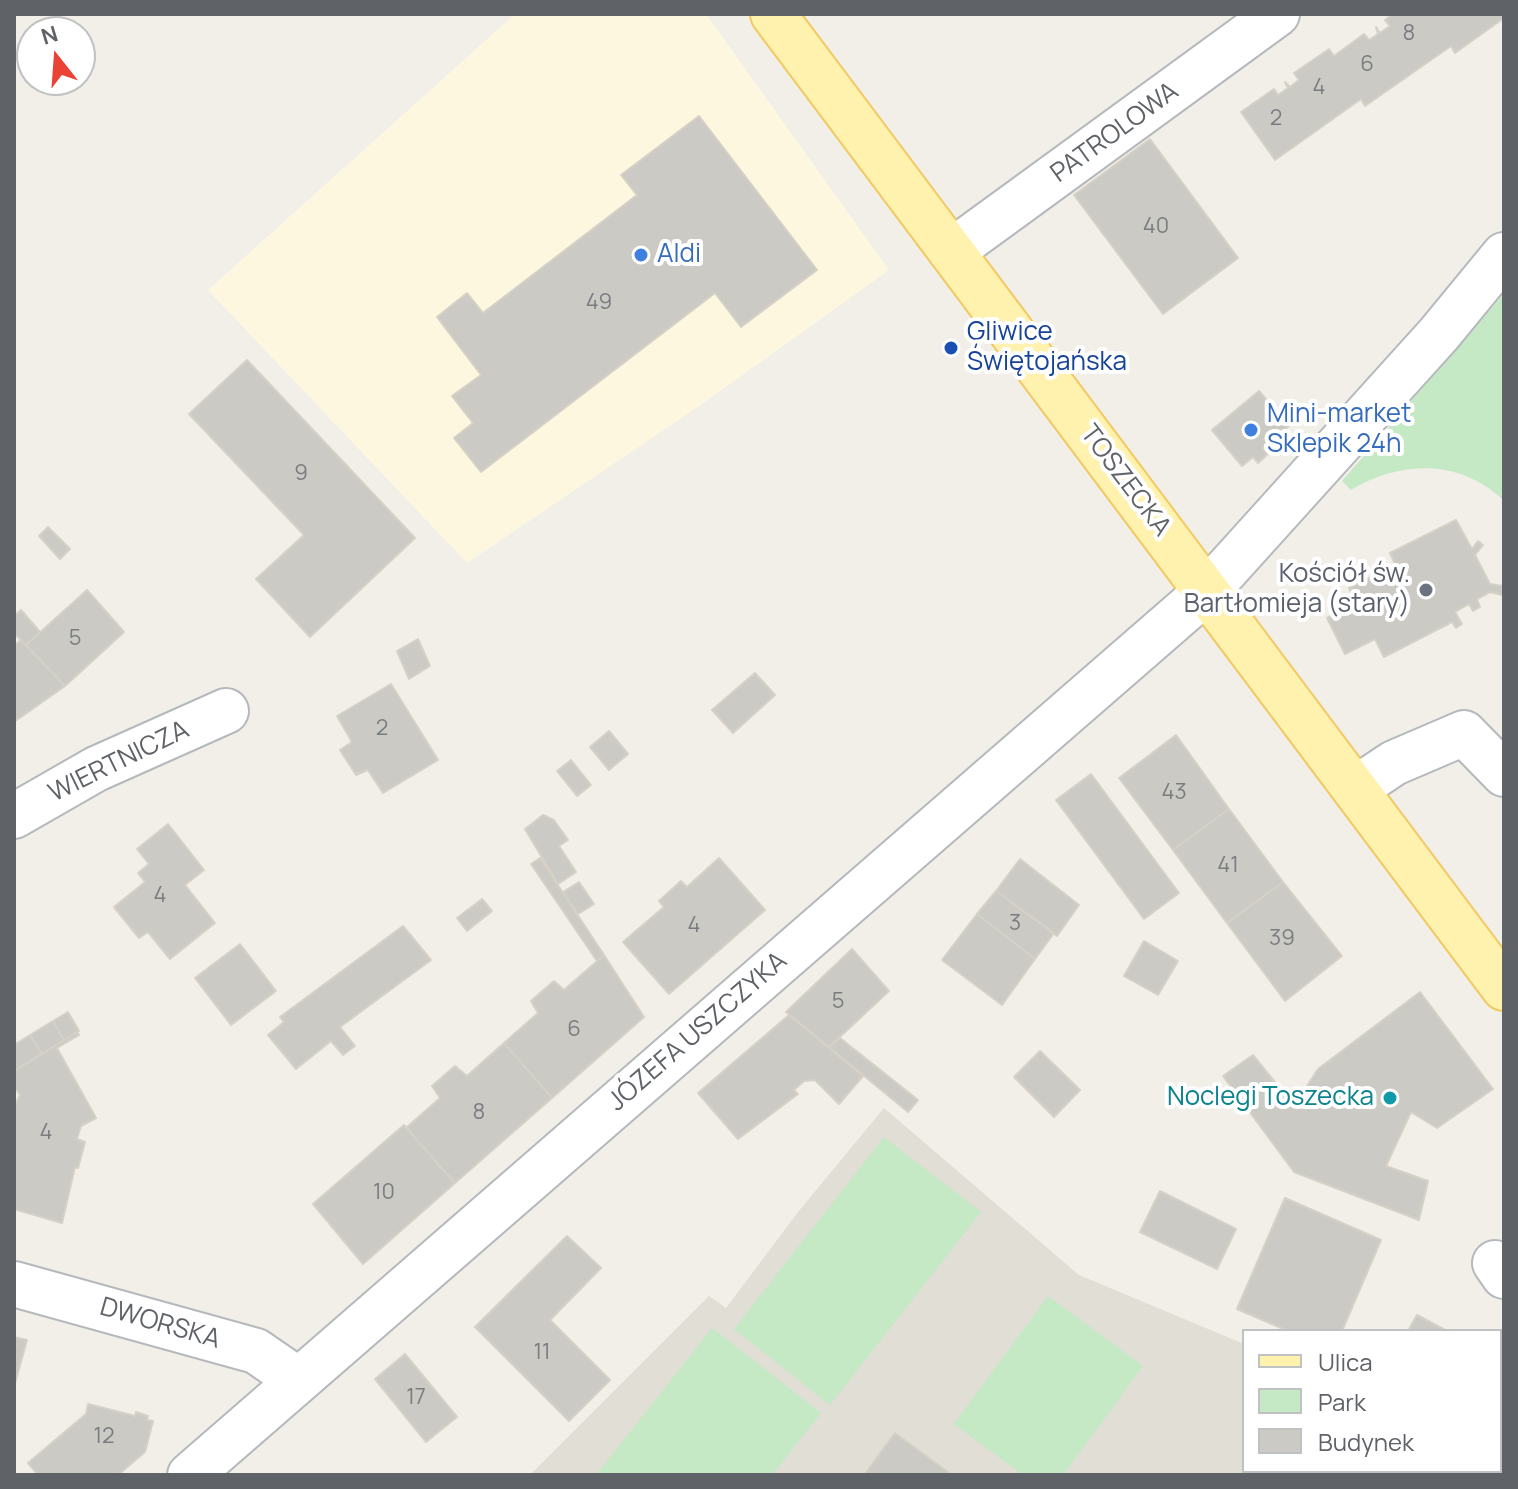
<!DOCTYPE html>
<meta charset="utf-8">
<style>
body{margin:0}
#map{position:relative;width:1518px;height:1489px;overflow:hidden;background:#f1efe8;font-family:Manrope,sans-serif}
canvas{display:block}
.frame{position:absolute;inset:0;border:16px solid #5f6368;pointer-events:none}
.legend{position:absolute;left:1242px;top:1329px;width:260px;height:144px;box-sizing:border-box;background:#fff;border:2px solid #bfc1c3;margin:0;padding:10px 14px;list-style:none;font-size:24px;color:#5f6368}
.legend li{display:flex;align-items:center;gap:16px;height:40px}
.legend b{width:40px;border:2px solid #bfc1c3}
.north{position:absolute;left:16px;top:16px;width:80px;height:80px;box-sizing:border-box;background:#fff;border:2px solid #bfc1c3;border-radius:50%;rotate:343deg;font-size:22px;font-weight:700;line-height:32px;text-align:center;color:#5f6368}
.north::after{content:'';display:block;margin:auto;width:28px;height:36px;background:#ea4335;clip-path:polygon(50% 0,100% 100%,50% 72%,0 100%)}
</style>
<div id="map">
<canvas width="1518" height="1489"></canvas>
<div class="frame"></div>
<ul class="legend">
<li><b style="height:10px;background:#fff2af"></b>Ulica</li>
<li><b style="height:22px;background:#c5e8c5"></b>Park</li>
<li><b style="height:22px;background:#cccac5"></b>Budynek</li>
</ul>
<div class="north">N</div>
</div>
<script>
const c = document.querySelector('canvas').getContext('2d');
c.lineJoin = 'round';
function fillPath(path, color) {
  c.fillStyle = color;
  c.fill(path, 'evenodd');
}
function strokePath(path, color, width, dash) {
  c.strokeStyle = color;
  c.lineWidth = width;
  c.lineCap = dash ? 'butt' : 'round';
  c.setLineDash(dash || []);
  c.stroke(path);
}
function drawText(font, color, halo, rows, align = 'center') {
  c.font = font + ' Manrope,sans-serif';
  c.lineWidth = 8;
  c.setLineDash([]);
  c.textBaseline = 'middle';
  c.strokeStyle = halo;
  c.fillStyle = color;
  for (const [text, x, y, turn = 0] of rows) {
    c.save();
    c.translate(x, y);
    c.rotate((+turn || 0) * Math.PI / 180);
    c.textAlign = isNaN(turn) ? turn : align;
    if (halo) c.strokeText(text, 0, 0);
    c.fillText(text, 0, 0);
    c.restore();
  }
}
const commercial = new Path2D(`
 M 515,14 L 706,14 L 889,270 L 702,404 L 467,563 L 208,290 Z`);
const education = new Path2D(`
 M 884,1108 L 1079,1275 L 1244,1344 L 1244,1471 L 1320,1471 L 1317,1475 L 530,1475 L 709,1296 L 726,1308 L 798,1212 Z`);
const green = new Path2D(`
 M 1504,294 L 1504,501 C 1461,459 1401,460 1351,490 L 1342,481 Z
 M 884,1137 L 981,1212 L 830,1405 L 734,1329 Z
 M 1048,1296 L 1143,1366 L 1063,1475 L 1023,1475 L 954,1424 Z
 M 712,1328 L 821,1413 L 772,1475 L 596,1475 Z`);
const building = new Path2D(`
 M 1393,14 L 1504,14 L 1504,18 L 1455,53 L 1451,46 L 1365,106 L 1361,99 L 1275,160 L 1241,112 L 1274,89 L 1278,95 L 1288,88 L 1285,82 L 1290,87 L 1299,80 L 1294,73 L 1329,49 L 1334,56 L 1364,34 L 1369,40 L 1378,34 L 1376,27 L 1380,33 L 1390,26 L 1385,20 Z
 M 699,116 L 817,270 L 741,327 L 715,293 L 481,472 L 454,438 L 473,423 L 452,396 L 481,375 L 437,317 L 467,293 L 483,313 L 637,195 L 621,175 Z
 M 1150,139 L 1238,258 L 1163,314 L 1074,195 Z
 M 247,360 L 415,538 L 310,637 L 256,579 L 304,535 L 189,414 Z
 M 1259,391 L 1289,426 L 1263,448 L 1268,454 L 1258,463 L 1253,457 L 1242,466 L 1212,430 Z
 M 1456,520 L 1472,549 L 1478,541 L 1483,545 L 1475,555 L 1490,584 L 1503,586 L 1502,595 L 1490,592 L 1477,599 L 1480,607 L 1473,611 L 1469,604 L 1455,612 L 1462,624 L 1456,628 L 1452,622 L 1384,657 L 1375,639 L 1345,654 L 1327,618 L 1356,603 L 1349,588 L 1395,564 L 1390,553 Z
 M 48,527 L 70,549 L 60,559 L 39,536 Z
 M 87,590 L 124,632 L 65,686 L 26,645 Z
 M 21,610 L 40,632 L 26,645 L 14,633 L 14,616 Z
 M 418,639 L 430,666 L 409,679 L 397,651 Z
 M 21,640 L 65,686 L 14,722 L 14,646 Z
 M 755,673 L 775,695 L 733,733 L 712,710 Z
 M 391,684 L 438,760 L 383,793 L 368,770 L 356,775 L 340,750 L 352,742 L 337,716 Z
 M 609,731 L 628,754 L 609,770 L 590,747 Z
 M 1176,735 L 1229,809 L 1173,850 L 1119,778 Z
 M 571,760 L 591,785 L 577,796 L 557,771 Z
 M 1091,774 L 1179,893 L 1144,919 L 1056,800 Z
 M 1229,809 L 1283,882 L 1227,923 L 1173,850 Z
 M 543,815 L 554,820 L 568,840 L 559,846 L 576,872 L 558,884 L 525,829 Z
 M 168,824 L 204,870 L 185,885 L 215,923 L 170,959 L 148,932 L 139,938 L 114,907 L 145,882 L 138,873 L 149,864 L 137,849 Z
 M 540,858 L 604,955 L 597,961 L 531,864 Z
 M 719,858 L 765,910 L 669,994 L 623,942 L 664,907 L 659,901 L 681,881 L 687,887 Z
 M 1020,859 L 1079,905 L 1057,936 L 996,891 Z
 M 579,882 L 594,904 L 578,914 L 563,892 Z
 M 1283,882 L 1342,956 L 1285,1001 L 1227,923 Z
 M 996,891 L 1054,933 L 1035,959 L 977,914 Z
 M 482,899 L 492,911 L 467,931 L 457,918 Z
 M 977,914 L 1035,959 L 1002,1005 L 942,960 Z
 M 403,926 L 431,960 L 340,1027 L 355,1046 L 343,1055 L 331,1041 L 296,1069 L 268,1035 L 284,1022 L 280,1017 Z
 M 1144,941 L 1178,961 L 1158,995 L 1124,976 Z
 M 240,944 L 276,991 L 231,1025 L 195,978 Z
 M 852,949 L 889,991 L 829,1047 L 786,1012 Z
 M 604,955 L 644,1017 L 552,1098 L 504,1043 L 538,1013 L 531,1001 L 554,981 L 564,990 Z
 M 1420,992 L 1493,1089 L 1437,1128 L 1411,1112 L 1386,1166 L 1428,1181 L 1419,1220 L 1294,1172 L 1223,1076 L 1253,1055 L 1294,1106 L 1318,1069 Z
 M 68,1012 L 79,1031 L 64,1040 L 53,1021 Z
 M 789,1015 L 863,1076 L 839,1104 L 815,1080 L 804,1081 L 794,1090 L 798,1094 L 738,1139 L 698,1093 Z
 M 53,1021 L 64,1040 L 42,1054 L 30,1035 Z
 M 77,1032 L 79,1035 L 57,1048 L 96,1118 L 81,1126 L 77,1139 L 85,1142 L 78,1168 L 75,1167 L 62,1223 L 14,1209 L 14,1108 L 20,1095 L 14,1086 L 14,1071 Z
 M 30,1035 L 42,1054 L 14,1071 L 14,1045 Z
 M 840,1038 L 918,1100 L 908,1112 L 829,1047 Z
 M 504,1043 L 552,1098 L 455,1183 L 406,1128 L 440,1098 L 432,1086 L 455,1066 L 467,1076 Z
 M 1040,1051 L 1080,1090 L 1054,1117 L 1014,1077 Z
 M 404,1125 L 455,1183 L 363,1264 L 313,1204 Z
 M 1160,1191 L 1236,1229 L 1217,1269 L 1140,1232 Z
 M 1285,1198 L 1381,1240 L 1342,1331 L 1288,1331 L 1237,1309 Z
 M 567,1236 L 601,1268 L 550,1320 L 610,1380 L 569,1421 L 475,1327 Z
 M 1417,1315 L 1447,1331 L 1408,1331 Z
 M 14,1337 L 27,1340 L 14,1387 Z
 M 405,1354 L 457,1417 L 426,1442 L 375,1379 Z
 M 88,1404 L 135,1416 L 136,1412 L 148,1416 L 147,1420 L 153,1421 L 145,1452 L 118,1475 L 38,1475 L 28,1463 L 86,1414 Z
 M 895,1433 L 952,1475 L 864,1475 Z`);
const minor = new Path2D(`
 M 952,251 L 1277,14
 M 1355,789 L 1394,763 L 1464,733 L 1504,774
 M 14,816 L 96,769 L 226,711
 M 1495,1263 L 1504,1276
 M 14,1284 L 256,1351 L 298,1380
 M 190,1475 L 1207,591 L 1439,334 L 1504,255`);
const major = new Path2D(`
 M 773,14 L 1504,988`);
const markers = [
 [641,255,8,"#3f7fe0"],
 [951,348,8,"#1a4fb4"],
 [1251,430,8,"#3f7fe0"],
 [1426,590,8,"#6b7280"],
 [1390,1098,8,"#0f9aa8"]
];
const numberNames = [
 ["8",1409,34],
 ["6",1367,65],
 ["4",1319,88],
 ["2",1276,119],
 ["40",1156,227],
 ["49",599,303],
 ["9",301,474],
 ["5",75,639],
 ["2",382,729],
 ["43",1174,793],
 ["41",1228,866],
 ["4",160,896],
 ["3",1015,924],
 ["4",694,926],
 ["39",1282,939],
 ["5",838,1002],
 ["6",574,1030],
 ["8",479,1113],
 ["4",46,1133],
 ["10",384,1193],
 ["11",542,1353],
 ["17",416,1398],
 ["12",104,1437]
];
const streetNames = [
 ["PATROLOWA",1115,133,-36],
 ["TOSZECKA",1125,481,53],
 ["WIERTNICZA",119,762,-26],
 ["JÓZEFA USZCZYKA",698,1032,-41],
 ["DWORSKA",160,1324,16]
];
const shopNames = [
 ["Aldi",657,255],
 ["Mini-market",1267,415],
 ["Sklepik 24h",1267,445]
];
const transitNames = [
 ["Gliwice",967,333],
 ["Świętojańska",967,363]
];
const worshipNames = [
 ["Kościół św.",1410,575],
 ["Bartłomieja (stary)",1410,605]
];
const cultureNames = [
 ["Noclegi Toszecka",1374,1098]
];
fillPath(commercial, '#fef7e0');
fillPath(education, '#e1ded6');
fillPath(green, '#c5e8c5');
fillPath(building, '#cccac5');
strokePath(building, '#d6d1c6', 2);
strokePath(minor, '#b5b8bc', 48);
strokePath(major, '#f2c960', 48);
strokePath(minor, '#fff', 44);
strokePath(major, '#fff2af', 44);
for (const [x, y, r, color] of markers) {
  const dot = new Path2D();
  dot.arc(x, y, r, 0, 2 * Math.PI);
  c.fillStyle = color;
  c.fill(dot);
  strokePath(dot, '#fff', 3);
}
drawText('22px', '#7a7d7f', null, numberNames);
drawText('26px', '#5f6368', '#fff', streetNames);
drawText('26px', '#366cbe', '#fff', shopNames, 'left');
drawText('26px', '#164399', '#fff', transitNames, 'left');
drawText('26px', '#5b616d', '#fff', worshipNames, 'right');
drawText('26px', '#0d838f', '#fff', cultureNames, 'right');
</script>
